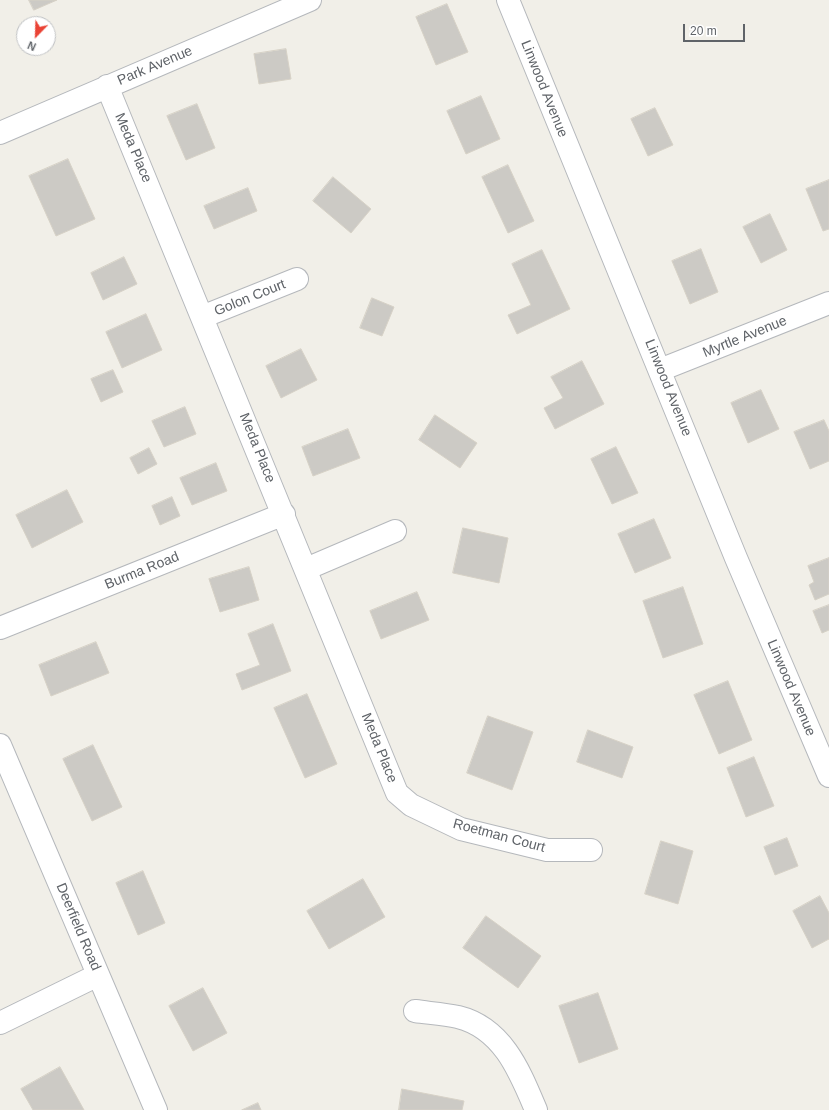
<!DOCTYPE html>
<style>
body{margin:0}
#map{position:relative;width:829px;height:1110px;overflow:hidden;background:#f1efe8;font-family:Helvetica,sans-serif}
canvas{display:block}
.north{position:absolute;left:16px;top:16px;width:40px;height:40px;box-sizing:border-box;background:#fff;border:1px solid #bfc1c3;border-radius:50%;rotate:203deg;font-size:11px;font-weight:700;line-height:16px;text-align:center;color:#5f6368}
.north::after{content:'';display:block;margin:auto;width:14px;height:18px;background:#ea4335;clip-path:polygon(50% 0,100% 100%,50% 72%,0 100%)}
.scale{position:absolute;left:683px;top:24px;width:62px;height:18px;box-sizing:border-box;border:2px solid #5f6368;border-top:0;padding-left:5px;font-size:12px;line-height:14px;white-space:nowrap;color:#5f6368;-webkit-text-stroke:3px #fff;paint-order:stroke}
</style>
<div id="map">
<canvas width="829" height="1110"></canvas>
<div class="north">N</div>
<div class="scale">20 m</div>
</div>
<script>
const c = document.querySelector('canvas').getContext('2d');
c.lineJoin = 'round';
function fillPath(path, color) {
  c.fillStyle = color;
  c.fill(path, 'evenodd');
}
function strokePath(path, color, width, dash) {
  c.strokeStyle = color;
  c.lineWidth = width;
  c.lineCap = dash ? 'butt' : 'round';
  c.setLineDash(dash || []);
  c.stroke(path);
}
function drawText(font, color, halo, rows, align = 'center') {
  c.font = font + ' Helvetica,sans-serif';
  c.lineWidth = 3;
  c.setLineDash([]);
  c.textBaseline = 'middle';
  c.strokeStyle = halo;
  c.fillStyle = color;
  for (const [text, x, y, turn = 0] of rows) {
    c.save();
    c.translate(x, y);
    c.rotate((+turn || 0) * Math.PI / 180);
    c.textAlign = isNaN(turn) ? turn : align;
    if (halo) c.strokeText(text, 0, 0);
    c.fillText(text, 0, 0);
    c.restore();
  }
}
const building = new Path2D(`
 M 29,0 L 57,0 L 34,10 Z
 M 447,4 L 468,52 L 436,65 L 416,17 Z
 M 286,49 L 291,79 L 259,84 L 254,54 Z
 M 481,96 L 500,139 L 466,154 L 447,111 Z
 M 197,104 L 215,148 L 186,160 L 167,116 Z
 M 655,108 L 673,145 L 648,156 L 631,119 Z
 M 68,159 L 95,219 L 56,236 L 29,176 Z
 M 508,165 L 534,221 L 508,233 L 482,177 Z
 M 333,177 L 371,209 L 351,233 L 313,201 Z
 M 829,180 L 829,229 L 823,231 L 806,189 Z
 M 248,188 L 257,211 L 214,229 L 204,206 Z
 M 770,214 L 787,250 L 761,263 L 743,227 Z
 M 701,249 L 718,292 L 690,304 L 672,261 Z
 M 542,250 L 570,309 L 517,334 L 508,315 L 531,305 L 512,264 Z
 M 124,257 L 137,284 L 103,300 L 91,273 Z
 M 372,298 L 394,307 L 382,336 L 360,328 Z
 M 146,314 L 162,350 L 122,368 L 106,332 Z
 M 301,349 L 317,380 L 281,398 L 266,366 Z
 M 582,361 L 604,404 L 555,429 L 544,408 L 563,398 L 551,377 Z
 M 113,370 L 123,392 L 101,402 L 91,379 Z
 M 761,390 L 779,429 L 748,443 L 731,403 Z
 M 185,407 L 196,434 L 164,447 L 152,421 Z
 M 435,415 L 477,443 L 460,468 L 419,440 Z
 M 824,420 L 829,431 L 829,461 L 810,469 L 794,432 Z
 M 348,429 L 360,458 L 313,476 L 302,447 Z
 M 616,447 L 638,493 L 612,504 L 591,459 Z
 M 149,448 L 157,464 L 138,474 L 130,458 Z
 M 216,463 L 227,491 L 192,505 L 180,478 Z
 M 67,490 L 83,522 L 32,548 L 16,515 Z
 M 172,497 L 180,516 L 160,525 L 152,506 Z
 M 654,519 L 671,558 L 635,573 L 618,534 Z
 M 463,528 L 508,538 L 499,583 L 453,573 Z
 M 829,558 L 829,594 L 815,600 L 809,585 L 814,582 L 808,566 Z
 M 249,567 L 259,600 L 220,612 L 209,579 Z
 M 683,587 L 703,644 L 663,658 L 643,601 Z
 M 417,592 L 429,620 L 381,639 L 370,611 Z
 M 829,605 L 829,630 L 822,633 L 813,611 Z
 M 273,624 L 291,671 L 242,690 L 236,674 L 260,665 L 248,634 Z
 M 96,642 L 109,673 L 51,696 L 39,665 Z
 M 728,681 L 752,740 L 719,754 L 694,695 Z
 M 307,694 L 337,764 L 305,778 L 274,708 Z
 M 488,716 L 533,732 L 512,790 L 467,773 Z
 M 588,730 L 633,747 L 622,778 L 577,762 Z
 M 93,745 L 122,807 L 92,821 L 63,759 Z
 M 754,757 L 774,806 L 746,817 L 727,768 Z
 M 787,838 L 798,866 L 775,875 L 764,847 Z
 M 661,841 L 693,851 L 678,904 L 645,894 Z
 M 143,871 L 165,923 L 138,935 L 116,883 Z
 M 363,879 L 385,917 L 329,949 L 307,911 Z
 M 820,896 L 829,913 L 829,939 L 812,948 L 793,911 Z
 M 486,916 L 541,956 L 518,988 L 463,948 Z
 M 203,988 L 227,1033 L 193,1051 L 169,1006 Z
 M 598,993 L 618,1049 L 579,1063 L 559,1006 Z
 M 60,1067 L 84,1110 L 33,1110 L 21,1089 Z
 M 402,1089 L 464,1101 L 462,1110 L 399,1110 Z
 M 258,1103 L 261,1110 L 242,1110 Z`);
const street = new Path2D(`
 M 508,0 L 736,558 L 829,776
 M 107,86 L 397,793 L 411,805 L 461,829 L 547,850 L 591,850
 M 0,133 L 310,0
 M 202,317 L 297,279
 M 660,370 L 829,303
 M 306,569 L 395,531
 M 0,628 L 284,514
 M 0,745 L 156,1110
 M 415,1011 C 429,1013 444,1014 458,1017 C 503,1028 520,1072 536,1110
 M 0,1023 L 98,975`);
const streetNames = [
 ["Park Avenue",155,66,-23],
 ["Linwood Avenue",544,89,68],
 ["Meda Place",133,148,67],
 ["Golon Court",250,298,-22],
 ["Myrtle Avenue",745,337,-22],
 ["Linwood Avenue",668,388,68],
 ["Meda Place",257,448,68],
 ["Burma Road",142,571,-22],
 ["Linwood Avenue",791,688,67],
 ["Meda Place",379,748,68],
 ["Roetman Court",499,836,15],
 ["Deerfield Road",78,927,67]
];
fillPath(building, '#cccac5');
strokePath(building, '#d6d1c6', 1);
strokePath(street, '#b5b8bc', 24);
strokePath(street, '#fff', 22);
drawText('14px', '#5f6368', '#fff', streetNames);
</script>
